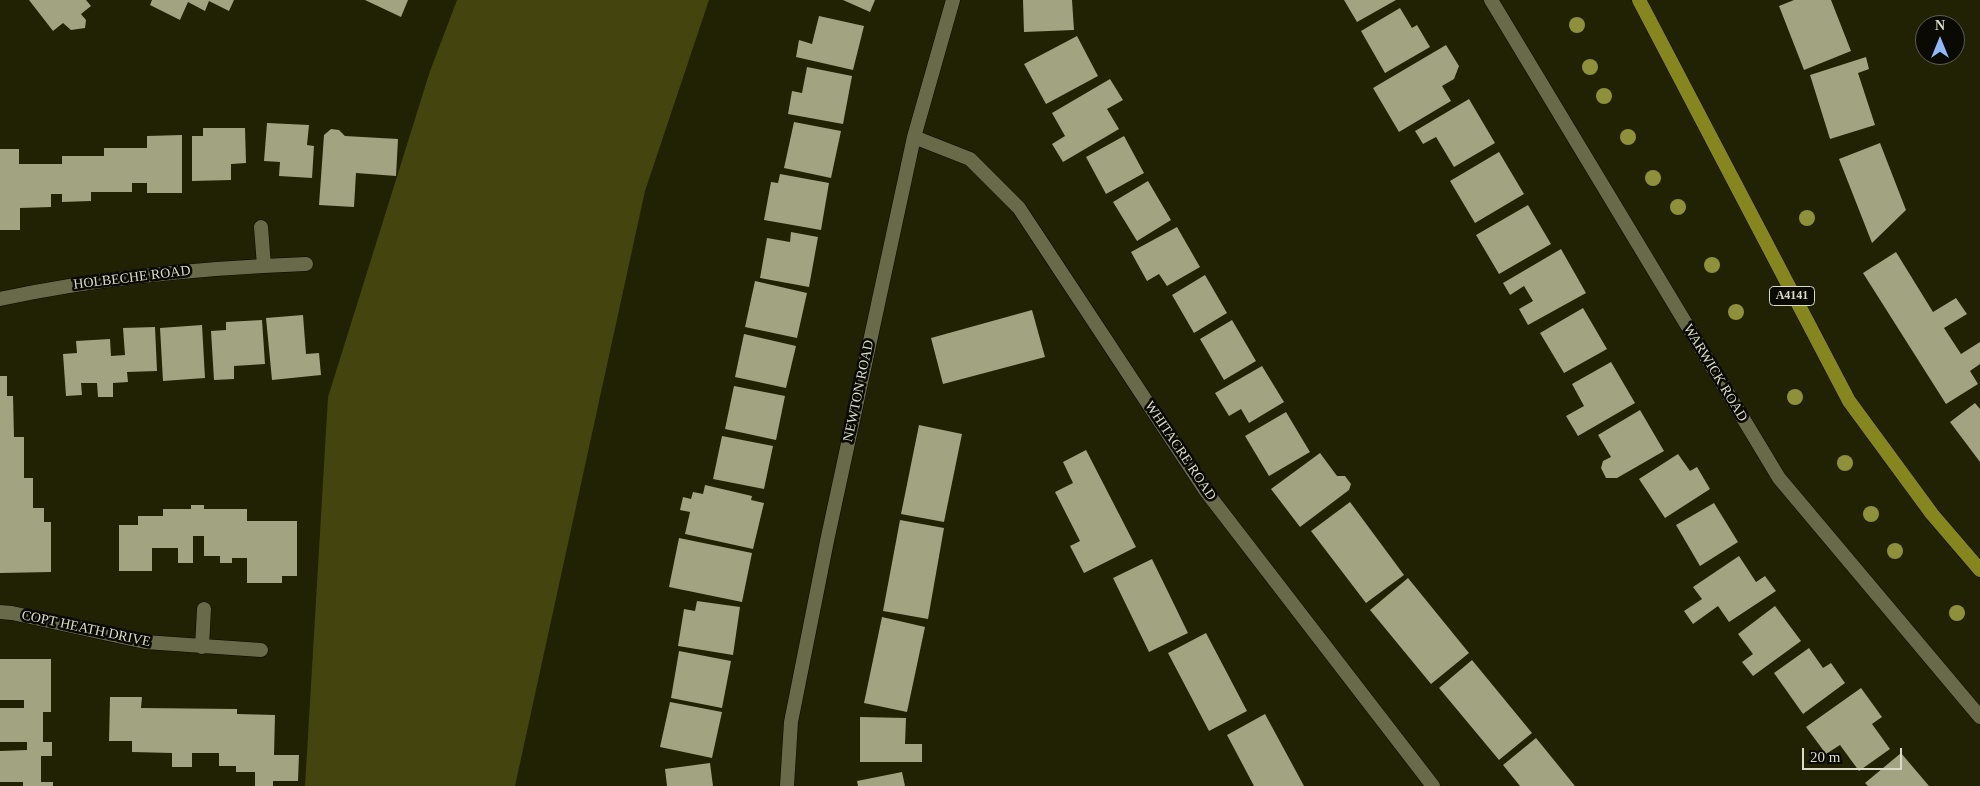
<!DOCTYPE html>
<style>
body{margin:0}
#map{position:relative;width:1980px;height:786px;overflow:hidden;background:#212103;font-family:Georgia,serif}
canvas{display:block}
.north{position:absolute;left:1915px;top:15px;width:50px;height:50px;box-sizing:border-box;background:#0a0a02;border:1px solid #5d5e52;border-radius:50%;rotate:0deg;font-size:14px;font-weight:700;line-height:20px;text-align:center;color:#dadbc9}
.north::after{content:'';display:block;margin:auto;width:18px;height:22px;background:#8fb8fd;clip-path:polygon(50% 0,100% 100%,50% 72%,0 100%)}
.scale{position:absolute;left:1802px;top:748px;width:100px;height:22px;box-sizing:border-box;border:2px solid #dadbc9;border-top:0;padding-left:6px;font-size:15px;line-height:18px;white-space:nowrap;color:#dadbc9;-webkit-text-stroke:4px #0a0a02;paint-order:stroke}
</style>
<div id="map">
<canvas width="1980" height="786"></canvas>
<div class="north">N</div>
<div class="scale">20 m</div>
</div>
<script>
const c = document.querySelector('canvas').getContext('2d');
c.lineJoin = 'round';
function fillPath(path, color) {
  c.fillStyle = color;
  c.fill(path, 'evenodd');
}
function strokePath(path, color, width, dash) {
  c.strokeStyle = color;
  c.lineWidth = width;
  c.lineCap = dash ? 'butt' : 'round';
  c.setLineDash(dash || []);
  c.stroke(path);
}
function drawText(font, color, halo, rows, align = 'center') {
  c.font = font + ' Georgia,serif';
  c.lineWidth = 5;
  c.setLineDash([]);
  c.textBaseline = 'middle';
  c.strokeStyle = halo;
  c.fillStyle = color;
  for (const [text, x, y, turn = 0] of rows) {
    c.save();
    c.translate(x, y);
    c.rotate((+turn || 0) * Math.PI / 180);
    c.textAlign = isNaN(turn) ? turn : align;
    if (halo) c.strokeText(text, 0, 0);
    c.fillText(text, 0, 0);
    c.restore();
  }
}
const green = new Path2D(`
 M 457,0 L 709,0 L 645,191 L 515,786 L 305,786 L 328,397 L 430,71 Z`);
const building = new Path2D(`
 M 29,0 L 86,0 L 91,6 L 81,14 L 86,20 L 85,28 L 71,30 L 63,23 L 53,31 Z
 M 152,0 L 234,0 L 229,11 L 209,1 L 205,11 L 188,2 L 180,20 L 150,5 Z
 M 365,0 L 408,0 L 401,17 Z
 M 843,0 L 875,0 L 870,12 Z
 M 1023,0 L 1072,0 L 1074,30 L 1024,32 Z
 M 1344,0 L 1396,0 L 1357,22 Z
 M 1794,0 L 1831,0 L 1851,51 L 1804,70 L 1779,6 Z
 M 1400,8 L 1412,28 L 1417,25 L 1430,47 L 1385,73 L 1361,31 Z
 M 819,16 L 864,26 L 853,70 L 796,57 L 799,40 L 812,44 Z
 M 1077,36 L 1098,76 L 1046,104 L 1024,64 Z
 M 1446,45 L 1459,66 L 1454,79 L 1442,86 L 1451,101 L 1399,132 L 1373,88 Z
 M 1866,57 L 1869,69 L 1858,73 L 1875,125 L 1830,139 L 1810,75 Z
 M 807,67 L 852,76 L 843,124 L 788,114 L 792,91 L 802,93 Z
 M 1110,79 L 1123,100 L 1107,109 L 1119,129 L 1063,162 L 1052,144 L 1065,136 L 1052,113 Z
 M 1469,99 L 1495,143 L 1454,167 L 1436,137 L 1423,144 L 1415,131 Z
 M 794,122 L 841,131 L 831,178 L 784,168 Z
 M 267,123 L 309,125 L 307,145 L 314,146 L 312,178 L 279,176 L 280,162 L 264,161 Z
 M 203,128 L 245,128 L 246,163 L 231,164 L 231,180 L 192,181 L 192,136 L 203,136 Z
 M 331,129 L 339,130 L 345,136 L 398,139 L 396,176 L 356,173 L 354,207 L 319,205 L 324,135 Z
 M 182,135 L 182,193 L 147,193 L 147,183 L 132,183 L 132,192 L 91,192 L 91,201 L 62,202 L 62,194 L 51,194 L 51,207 L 20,208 L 20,230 L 0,230 L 0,149 L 19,149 L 19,164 L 62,164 L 62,156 L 104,156 L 104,148 L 147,148 L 147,136 Z
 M 1124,136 L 1144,173 L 1106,194 L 1086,157 Z
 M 1880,143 L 1906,210 L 1872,243 L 1839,159 Z
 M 1499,152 L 1524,194 L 1475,223 L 1450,181 Z
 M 780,174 L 829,183 L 821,230 L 764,220 L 771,182 L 778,183 Z
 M 1148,181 L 1171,220 L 1137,241 L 1113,202 Z
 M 1528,205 L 1551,244 L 1499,274 L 1476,235 Z
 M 1177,227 L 1200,267 L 1167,286 L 1159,274 L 1147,281 L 1131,252 Z
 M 791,232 L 818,237 L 809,287 L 760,278 L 767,238 L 790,242 Z
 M 1561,249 L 1586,293 L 1528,325 L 1519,309 L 1533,301 L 1524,286 L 1510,295 L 1503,283 Z
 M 1896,252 L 1933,312 L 1956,298 L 1967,314 L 1944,328 L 1961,354 L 1980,342 L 1980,364 L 1970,371 L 1978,384 L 1946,404 L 1863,273 Z
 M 1205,275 L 1227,313 L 1194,333 L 1172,295 Z
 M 755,281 L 807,293 L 797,338 L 745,327 Z
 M 1583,308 L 1607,349 L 1564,373 L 1540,333 Z
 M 1032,310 L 1045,357 L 943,384 L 931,338 Z
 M 303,315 L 306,354 L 319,353 L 321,375 L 272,380 L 266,318 Z
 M 262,320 L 265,364 L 234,366 L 234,379 L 214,380 L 211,331 L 226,330 L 226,322 Z
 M 1232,320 L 1256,361 L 1224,380 L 1200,339 Z
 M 202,325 L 205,378 L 163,381 L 160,328 Z
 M 155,327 L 157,371 L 127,372 L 128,382 L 113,383 L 113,397 L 98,397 L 97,383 L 81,383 L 82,395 L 66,396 L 63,354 L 77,353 L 76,341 L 110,339 L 111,356 L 125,355 L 123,328 Z
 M 744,334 L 796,346 L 786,388 L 735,377 Z
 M 1611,362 L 1635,403 L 1578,436 L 1566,416 L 1584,406 L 1572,384 Z
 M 1262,366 L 1284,402 L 1249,423 L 1241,409 L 1229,416 L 1215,393 Z
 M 0,376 L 7,376 L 7,396 L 13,396 L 14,437 L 24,437 L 24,478 L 33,478 L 33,508 L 44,508 L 44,522 L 51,522 L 51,572 L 0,573 Z
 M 734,386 L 785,396 L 776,440 L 725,429 Z
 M 1975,403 L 1980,409 L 1980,462 L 1950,422 Z
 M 1640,410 L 1664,451 L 1617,478 L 1606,478 L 1601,468 L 1603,461 L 1611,457 L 1598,435 Z
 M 1286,412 L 1310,452 L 1269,476 L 1245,436 Z
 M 919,425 L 962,434 L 944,522 L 901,514 Z
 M 722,436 L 773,446 L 764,489 L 713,479 Z
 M 1086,450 L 1136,547 L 1084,573 L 1070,546 L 1080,541 L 1055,492 L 1073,483 L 1063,462 Z
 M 1320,453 L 1337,476 L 1345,476 L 1351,484 L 1349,490 L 1300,527 L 1271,489 Z
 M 1678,454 L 1690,471 L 1697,467 L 1710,489 L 1665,518 L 1639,479 Z
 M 705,485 L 752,496 L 751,500 L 764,503 L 753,549 L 685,534 L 690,512 L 680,510 L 683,497 L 691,499 L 693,492 L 703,494 Z
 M 1350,502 L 1404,575 L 1366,603 L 1311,531 Z
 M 1714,503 L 1738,542 L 1700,566 L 1676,525 Z
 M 191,505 L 204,505 L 204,509 L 247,509 L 247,521 L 297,521 L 297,576 L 282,576 L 282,583 L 247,583 L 247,558 L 232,558 L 232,563 L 220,563 L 220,556 L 204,556 L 204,536 L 193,536 L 193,563 L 178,563 L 178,548 L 152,548 L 152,571 L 119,571 L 119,525 L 138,525 L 138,516 L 163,516 L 163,509 L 191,509 Z
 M 900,520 L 944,528 L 928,619 L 883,611 Z
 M 679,538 L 752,553 L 742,602 L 669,587 Z
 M 1739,556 L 1756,582 L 1765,576 L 1776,591 L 1729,622 L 1718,606 L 1693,624 L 1684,611 L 1702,599 L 1693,587 Z
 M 1152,559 L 1188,633 L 1149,652 L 1113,578 Z
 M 1408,578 L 1469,653 L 1431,684 L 1370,610 Z
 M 697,601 L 740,607 L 733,655 L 678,646 L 684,609 L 695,611 Z
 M 1775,606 L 1801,641 L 1753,676 L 1742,662 L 1753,654 L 1738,634 Z
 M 882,617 L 925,627 L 907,712 L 864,703 Z
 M 1206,633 L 1247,711 L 1209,731 L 1168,653 Z
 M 1809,648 L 1823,668 L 1831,663 L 1845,683 L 1803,714 L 1774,673 Z
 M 679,651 L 731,661 L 722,708 L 671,698 Z
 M 0,659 L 51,659 L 51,712 L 43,712 L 43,742 L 52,742 L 52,756 L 41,756 L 41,782 L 53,782 L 53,786 L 23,786 L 23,782 L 0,782 L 0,751 L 27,750 L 27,742 L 0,742 L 0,708 L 24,708 L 24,700 L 0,700 Z
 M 1472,660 L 1532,733 L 1499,760 L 1439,688 Z
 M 1861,688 L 1882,717 L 1872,724 L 1890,749 L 1859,771 L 1840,745 L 1826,754 L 1806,727 Z
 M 110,697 L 142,697 L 141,708 L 237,709 L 237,714 L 275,715 L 274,755 L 299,755 L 298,781 L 273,781 L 273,786 L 255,786 L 255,772 L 236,772 L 236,766 L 219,766 L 219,753 L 192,753 L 192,767 L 172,767 L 172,753 L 132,752 L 132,741 L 109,741 Z
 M 670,702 L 722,712 L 712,758 L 660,747 Z
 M 1265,714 L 1304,786 L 1254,786 L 1227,735 Z
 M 860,717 L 906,718 L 905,744 L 922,744 L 922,762 L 860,762 Z
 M 1536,738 L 1575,786 L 1520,786 L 1503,765 Z
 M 1901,753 L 1929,786 L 1868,786 L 1865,783 Z
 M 710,763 L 713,786 L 667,786 L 665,769 Z
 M 902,772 L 905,786 L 858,786 L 857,781 Z`);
const minor = new Path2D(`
 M 1491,0 L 1779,478 L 1980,717
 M 914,137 L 970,159 L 1019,208 L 1205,490 L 1433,786
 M 261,227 L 264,266
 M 0,299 C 101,277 202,268 306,264
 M 0,612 L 12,613 L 145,642 L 261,650
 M 202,647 L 204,609
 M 787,786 L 791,722 L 827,541 L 914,137 L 953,0`);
const primary = new Path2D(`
 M 1639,0 L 1849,401 L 1932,514 L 1980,570`);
const trees = [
 [1577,25],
 [1590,67],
 [1604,96],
 [1628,137],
 [1653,178],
 [1678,207],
 [1807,218],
 [1712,265],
 [1736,312],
 [1795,397],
 [1845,463],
 [1871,514],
 [1895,551],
 [1957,613]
];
const shields = [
 [1792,296,45]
];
const shieldNames = [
 ["A4141",1792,296]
];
const streetNames = [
 ["HOLBECHE ROAD",132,278,-7],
 ["WARWICK ROAD",1715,373,59],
 ["NEWTON ROAD",859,391,-78],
 ["WHITACRE ROAD",1180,451,56],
 ["COPT HEATH DRIVE",86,629,12]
];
fillPath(green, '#43440e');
fillPath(building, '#a1a381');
strokePath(minor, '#0b0a00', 15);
strokePath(primary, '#0b0a00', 15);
strokePath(minor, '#696a4a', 14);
strokePath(primary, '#85861e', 14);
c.fillStyle = '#8e903a';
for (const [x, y] of trees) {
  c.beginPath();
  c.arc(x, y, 8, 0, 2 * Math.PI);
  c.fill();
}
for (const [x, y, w] of shields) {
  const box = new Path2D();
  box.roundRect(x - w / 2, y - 9.5, w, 19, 4);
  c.fillStyle = '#0a0a02';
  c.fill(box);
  strokePath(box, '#dadbc9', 1);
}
drawText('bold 12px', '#dadbc9', null, shieldNames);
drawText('14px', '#dadbc9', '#0a0a02', streetNames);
</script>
